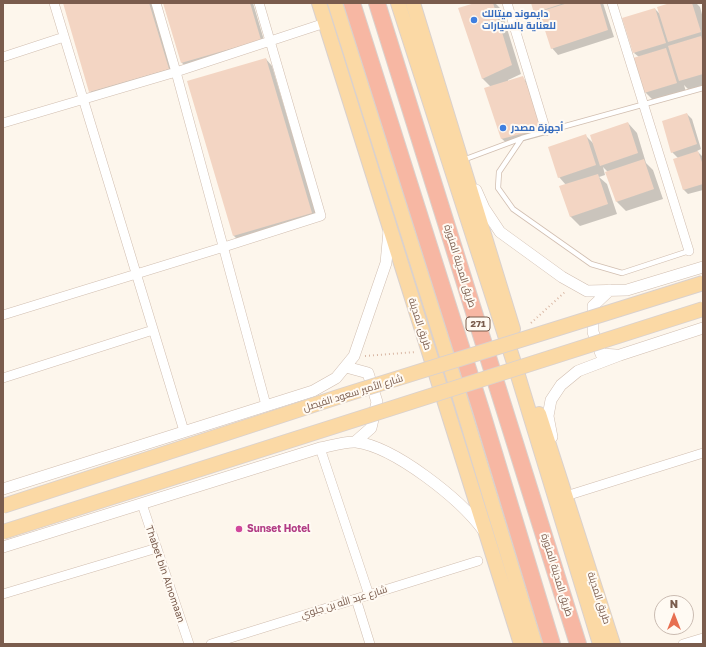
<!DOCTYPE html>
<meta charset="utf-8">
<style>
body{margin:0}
#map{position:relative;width:706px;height:647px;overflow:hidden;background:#fdf6ec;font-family:"Golos Text",sans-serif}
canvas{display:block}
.frame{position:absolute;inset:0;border:4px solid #7a5c4d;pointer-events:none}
.north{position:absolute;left:654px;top:595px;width:40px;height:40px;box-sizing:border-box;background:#fffaf3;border:1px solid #cabbb1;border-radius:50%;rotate:0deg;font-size:11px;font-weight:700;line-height:16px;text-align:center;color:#7a5c4d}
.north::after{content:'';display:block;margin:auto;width:14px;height:18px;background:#e76f51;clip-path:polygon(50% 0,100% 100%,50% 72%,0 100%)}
</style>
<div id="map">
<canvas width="706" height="647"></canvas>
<div class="frame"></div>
<div class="north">N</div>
</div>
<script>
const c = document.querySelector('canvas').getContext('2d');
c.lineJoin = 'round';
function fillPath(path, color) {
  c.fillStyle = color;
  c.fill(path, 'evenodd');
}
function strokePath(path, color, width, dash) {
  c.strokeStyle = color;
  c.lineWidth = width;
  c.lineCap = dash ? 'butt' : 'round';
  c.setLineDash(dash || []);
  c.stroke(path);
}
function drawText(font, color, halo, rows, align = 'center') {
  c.font = font + ' "Golos Text",Cairo,sans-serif';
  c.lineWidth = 4;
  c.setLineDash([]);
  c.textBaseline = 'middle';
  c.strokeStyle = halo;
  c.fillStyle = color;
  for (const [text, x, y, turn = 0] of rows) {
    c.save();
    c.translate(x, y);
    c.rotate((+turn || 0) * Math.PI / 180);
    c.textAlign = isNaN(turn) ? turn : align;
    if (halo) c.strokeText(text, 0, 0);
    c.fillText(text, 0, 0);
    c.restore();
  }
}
const shadow = new Path2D(`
 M 64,3 L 153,3 L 174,75 L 96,98 L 90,91 Z
 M 164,3 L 253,3 L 266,47 L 189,69 L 182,63 Z
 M 479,3 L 495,3 L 501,9 L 521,74 L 508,80 L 508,82 L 522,77 L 529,84 L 550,134 L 509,145 L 502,139 L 491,87 L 482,78 Z
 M 532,3 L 603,3 L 614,37 L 558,55 L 552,48 L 542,19 L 535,12 Z
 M 673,3 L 696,3 L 700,7 L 703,18 L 703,86 L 689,90 L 684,85 L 686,92 L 655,102 L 645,92 L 639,57 L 634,53 L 655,9 L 661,15 Z
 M 266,59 L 272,66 L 318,220 L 240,242 L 234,236 Z
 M 687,114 L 692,119 L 701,149 L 697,151 L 703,157 L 703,190 L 688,194 L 683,189 L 678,158 L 672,152 Z
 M 628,123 L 637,133 L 646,163 L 653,170 L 663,199 L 626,211 L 617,202 L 608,172 L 603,167 L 605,175 L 599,177 L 607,184 L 617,214 L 580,226 L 570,216 L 566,185 L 559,177 L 586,136 L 593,143 Z`);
const building = new Path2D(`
 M 63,3 L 149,3 L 169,69 L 89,92 Z
 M 163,3 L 250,3 L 261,40 L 181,63 Z
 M 475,3 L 493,3 L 512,65 L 482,79 L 458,8 Z
 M 531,3 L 564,3 L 534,13 Z
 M 568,3 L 600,3 L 608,30 L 551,49 L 539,12 Z
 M 670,3 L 692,3 L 701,32 L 668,42 L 657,7 Z
 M 655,8 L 666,43 L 633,53 L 622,18 Z
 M 701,36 L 703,43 L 703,74 L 679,81 L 668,46 Z
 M 666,48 L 677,83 L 644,93 L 633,58 Z
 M 266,58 L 312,213 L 233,236 L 187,81 Z
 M 523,76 L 545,128 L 501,139 L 484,88 Z
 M 687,113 L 697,144 L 671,153 L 662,121 Z
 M 628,122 L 638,153 L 600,166 L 590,135 Z
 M 586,134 L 596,165 L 558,178 L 548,147 Z
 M 698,151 L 703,165 L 703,184 L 683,190 L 673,159 Z
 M 644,159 L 654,189 L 616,202 L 605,172 Z
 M 598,174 L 608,204 L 570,217 L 559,186 Z`);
const path = new Path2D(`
 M 531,323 L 566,291
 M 365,356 L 416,352`);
const service = new Path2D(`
 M 522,138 L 499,172 L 498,188 L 513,209 L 591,264 L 622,273 L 689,251
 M 463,160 L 522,138 L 703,88`);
const minor = new Path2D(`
 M 54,3 L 184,431
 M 156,3 L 176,72 L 266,405
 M 507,3 L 546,131
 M 612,3 L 689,251
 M 3,57 L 64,37
 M 3,123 L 176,72 L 325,23
 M 3,315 L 224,247 L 321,216 L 259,3
 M 3,378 L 153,330
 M 320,448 L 369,595
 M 566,496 L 703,453
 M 142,504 L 189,644
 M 3,594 L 157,548
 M 356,599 L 370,644
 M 211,644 L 478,561
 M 683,644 L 703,638`);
const tertiary = new Path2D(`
 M 476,190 L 484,208 L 500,232 L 562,277 L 587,291 L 627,290 L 703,267
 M 610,290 L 593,306 L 593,332 L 601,354 L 616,355
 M 346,367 L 368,373 L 377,402 L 371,428 L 355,442
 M 552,437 L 548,416 L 551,400 L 561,385 L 578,371 L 620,355 L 703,328
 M 3,489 L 313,391 L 336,378 L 354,356 L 386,263 L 389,231
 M 3,547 L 320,448 C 330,446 347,441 356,442 C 395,447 460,499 483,530`);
const primary = new Path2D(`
 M 319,3 L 521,644
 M 335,3 L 457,388 L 535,644
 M 398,3 L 516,369 L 600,644
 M 413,3 L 513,329
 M 539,414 L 613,644`);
const motorway = new Path2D(`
 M 352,3 L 481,410 L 552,644
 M 377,3 L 578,644`);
const primaryBridge = new Path2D(`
 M 3,506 L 341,396 L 703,283
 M 3,532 L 703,309`);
const markers = [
 [474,20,4,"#3f7fe0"],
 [503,128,4,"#3f7fe0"],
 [239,529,4,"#d1479c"]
];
const shields = [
 [478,324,24]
];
const shieldNames = [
 ["271",478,324]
];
const shopNames = [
 ["دايموند ميتالك",482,14],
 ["للعناية بالسيارات",482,26],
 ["أجهزة مصدر",511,128]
];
const streetNames = [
 ["طريق المدينة المنورة",460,266,73],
 ["طريق المدينة",420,324,72],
 ["شارع الأمير سعود الفيصل",353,393,-17],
 ["Thabet bin Alnomaan",165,574,71],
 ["طريق المدينة المنورة",557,575,73],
 ["طريق المدينة",599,598,72],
 ["شارع عبد الله بن جلوي",344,602,-17]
];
const hotelNames = [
 ["Sunset Hotel",247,529]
];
fillPath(shadow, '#0003');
fillPath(building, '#f3d5c3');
strokePath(service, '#d1beb0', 6);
strokePath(minor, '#d1beb0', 10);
strokePath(tertiary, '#d1beb0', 12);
strokePath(primary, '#dad1cd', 16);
strokePath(motorway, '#dad1cd', 18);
strokePath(path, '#d9b8a5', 2, [1, 3]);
strokePath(service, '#fff', 4.5);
strokePath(minor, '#fff', 9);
strokePath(tertiary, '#fff', 11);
strokePath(primary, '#fbd9a5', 14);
strokePath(motorway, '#f7b7a3', 16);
strokePath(primaryBridge, '#dad1cd', 16, []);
strokePath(primaryBridge, '#fbd9a5', 14);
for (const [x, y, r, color] of markers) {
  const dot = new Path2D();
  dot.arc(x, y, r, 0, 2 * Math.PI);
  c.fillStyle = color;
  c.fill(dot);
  strokePath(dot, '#fffaf3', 1.5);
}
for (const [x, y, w] of shields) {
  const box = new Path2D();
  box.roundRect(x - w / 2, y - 7, w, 14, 3);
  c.fillStyle = '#fffaf3';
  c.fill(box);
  strokePath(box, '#7a5c4d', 1);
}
drawText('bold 9px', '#7a5c4d', null, shieldNames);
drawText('bold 10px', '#366cbe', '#fffaf3', shopNames, 'left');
drawText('10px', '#7a5c4d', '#fffaf3', streetNames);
drawText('bold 10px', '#b23c85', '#fffaf3', hotelNames, 'left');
</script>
